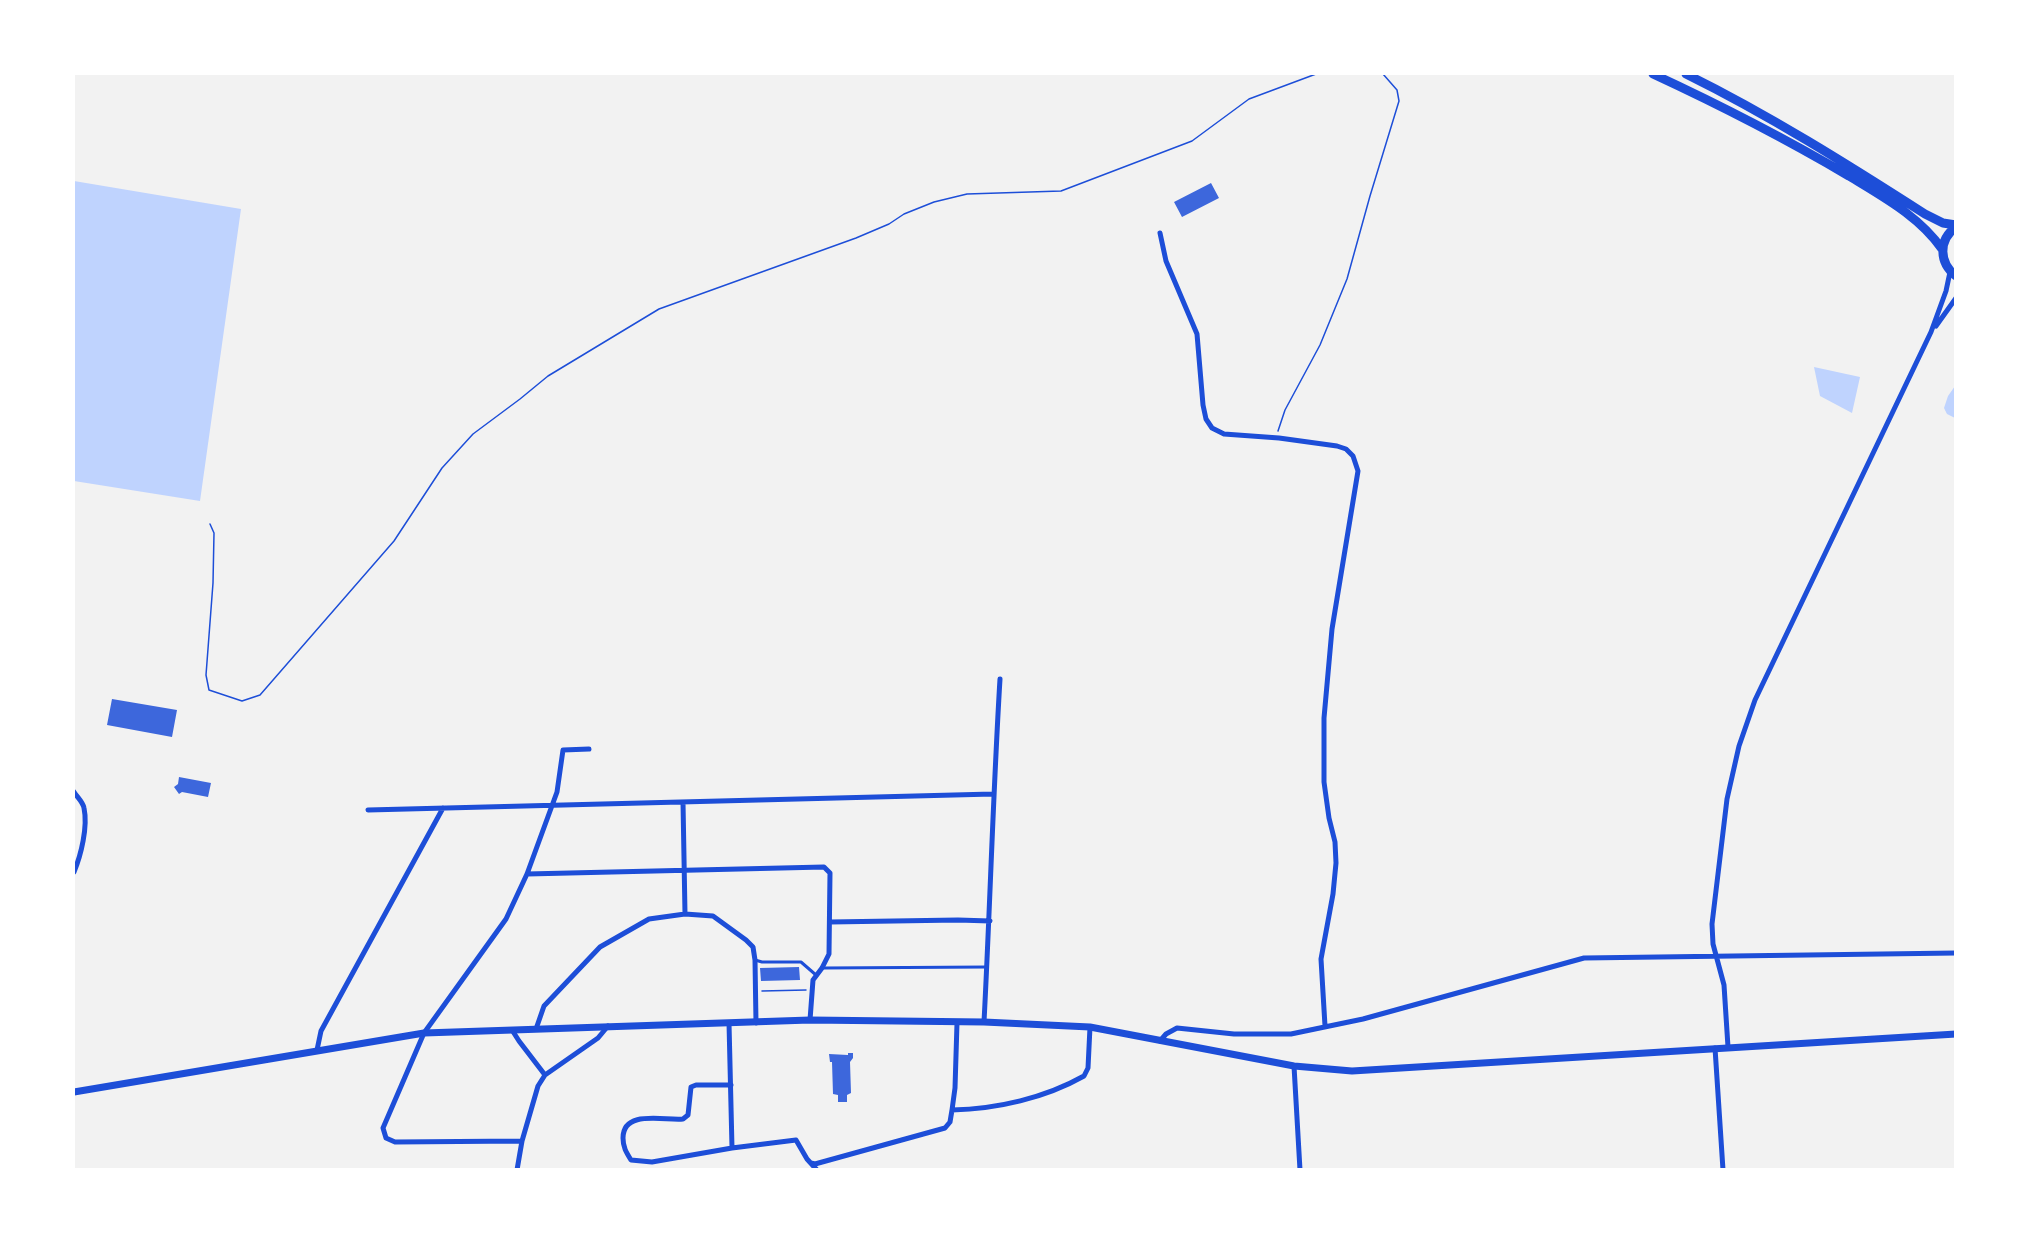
<!DOCTYPE html>
<style>
body{margin:0}
#map{position:relative;width:2029px;height:1243px;overflow:hidden;background:#f2f2f2;font-family:"PT Serif",serif}
canvas{display:block}
.frame{position:absolute;inset:0;border:75px solid #fff;pointer-events:none}
</style>
<div id="map">
<canvas width="2029" height="1243"></canvas>
<div class="frame"></div>
</div>
<script>
const c = document.querySelector('canvas').getContext('2d');
c.lineJoin = 'round';
function fillPath(path, color) {
  c.fillStyle = color;
  c.fill(path, 'evenodd');
}
function strokePath(path, color, width, dash) {
  c.strokeStyle = color;
  c.lineWidth = width;
  c.lineCap = dash ? 'butt' : 'round';
  c.setLineDash(dash || []);
  c.stroke(path);
}
const water = new Path2D(`
 M 74,181 L 241,209 L 200,501 L 74,481 Z
 M 1814,367 L 1860,377 L 1852,413 L 1820,396 Z
 M 1955,386 L 1955,418 L 1947,414 L 1944,408 L 1948,396 Z`);
const building = new Path2D(`
 M 1211,183 L 1219,198 L 1182,217 L 1174,202 Z
 M 112,699 L 177,710 L 172,737 L 107,725 Z
 M 179,777 L 211,783 L 208,797 L 182,792 L 179,794 L 174,787 L 178,784 Z
 M 799,967 L 800,980 L 761,981 L 760,968 Z
 M 848,1053 L 853,1053 L 853,1058 L 850,1062 L 851,1093 L 847,1095 L 847,1102 L 838,1102 L 838,1095 L 833,1094 L 832,1062 L 830,1062 L 829,1054 L 848,1055 Z`);
const path = new Path2D(`
 M 1278,431 L 1285,410 L 1320,345 L 1347,279 L 1370,196 L 1399,101 L 1397,90 L 1383,74
 M 210,524 L 214,533 L 213,583 L 206,675 L 209,690 L 242,701 L 260,695 L 394,541 L 442,468 L 473,434 L 520,399 L 548,376 L 659,309 L 856,238 L 889,224 L 904,214 L 934,202 L 967,194 L 1061,191 L 1192,141 L 1249,99 L 1316,74
 M 762,991 L 806,990`);
const service = new Path2D(`
 M 755,960 L 762,962 L 801,962 L 816,975
 M 824,968 L 987,967`);
const minor = new Path2D(`
 M 1160,233 L 1166,261 L 1197,334 L 1203,405 L 1206,419 L 1212,428 L 1224,434 L 1279,438 L 1337,446 L 1346,449 L 1353,456 L 1358,471 L 1332,629 L 1324,718 L 1324,782 L 1329,818 L 1335,842 L 1336,863 L 1333,894 L 1321,959 L 1325,1026
 M 1936,326 L 1956,298
 M 74,792 C 77,797 83,802 84,808 C 88,827 81,855 74,872
 M 683,802 L 685,914
 M 368,810 L 993,794
 M 527,874 L 824,867 L 830,873 L 829,954 L 822,968 L 813,980 L 810,1020
 M 830,922 L 958,920 L 990,921
 M 984,1022 C 990,908 993,794 1000,679
 M 729,1023 L 732,1148
 M 536,1029 L 544,1006 L 600,947 L 649,919 L 685,914 L 713,916 L 746,940 L 753,947 L 755,960 L 756,1023
 M 512,1030 L 519,1041 L 545,1075
 M 1160,1041 L 1166,1034 L 1177,1028 L 1234,1034 L 1291,1034 L 1363,1019 L 1584,958 L 1956,953
 M 1728,1047 L 1724,985 L 1713,944 L 1712,924 L 1727,799 L 1739,746 L 1755,700 L 1931,332 L 1946,291 L 1950,272
 M 1715,1048 L 1723,1170
 M 317,1050 L 321,1031 L 443,808
 M 1294,1066 L 1300,1170
 M 731,1085 L 696,1085 L 691,1087 L 688,1115 L 683,1119 C 665,1121 623,1109 623,1138 C 623,1147 626,1152 631,1160 L 652,1162 L 732,1148 L 796,1140 L 807,1159 L 817,1170
 M 952,1110 L 955,1088 L 957,1023
 M 522,1141 L 395,1142 L 386,1138 L 383,1128 L 424,1033 L 506,919 L 527,874 L 557,792 L 563,750 L 589,749
 M 811,1163 L 815,1164 L 945,1128 L 950,1122 L 952,1110 C 997,1109 1045,1098 1084,1076 L 1088,1068 L 1090,1027
 M 517,1170 L 522,1141 L 538,1086 L 545,1075 L 598,1038 L 608,1026`);
const tertiary = new Path2D(`
 M 74,1092 L 424,1033 L 810,1020 L 984,1022 L 1090,1027 L 1294,1066 L 1352,1071 L 1956,1034`);
const trunk = new Path2D(`
 M 1653,74 C 1720,105 1786,139 1849,176 C 1883,197 1919,216 1942,249
 M 1686,74 C 1769,115 1847,164 1925,214 L 1943,223 L 1956,225
 M 1956,227 C 1938,240 1939,263 1956,276`);
fillPath(water, '#bfd3fe');
fillPath(building, '#3d67dc');
strokePath(path, '#1d4ed8', 1.5);
strokePath(service, '#1d4ed8', 3);
strokePath(minor, '#1d4ed8', 5);
strokePath(tertiary, '#1d4ed8', 7);
strokePath(trunk, '#1d4ed8', 9);
</script>
